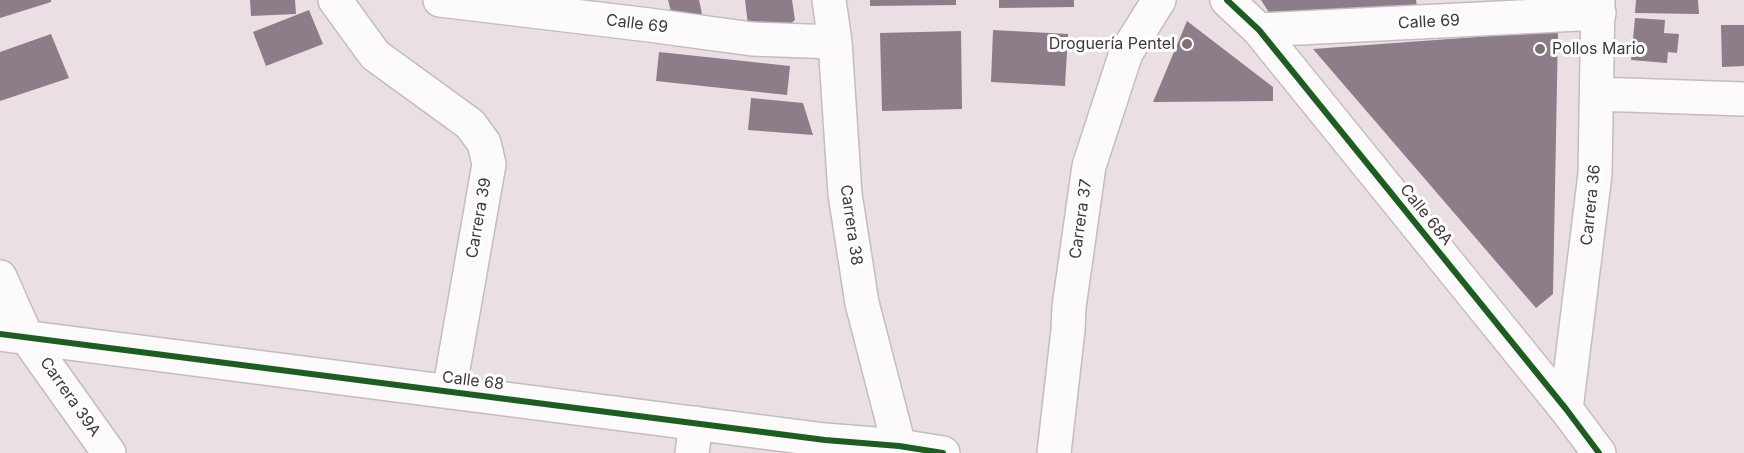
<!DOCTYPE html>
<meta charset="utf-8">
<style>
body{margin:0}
canvas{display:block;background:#eadfe2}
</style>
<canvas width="1744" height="453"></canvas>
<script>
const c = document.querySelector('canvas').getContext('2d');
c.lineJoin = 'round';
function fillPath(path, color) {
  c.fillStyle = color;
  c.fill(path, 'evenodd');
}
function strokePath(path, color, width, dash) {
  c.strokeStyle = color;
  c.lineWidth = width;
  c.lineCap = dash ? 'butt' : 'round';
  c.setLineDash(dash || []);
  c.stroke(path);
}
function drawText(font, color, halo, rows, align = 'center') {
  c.font = font + ' Inter,sans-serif';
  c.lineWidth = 6;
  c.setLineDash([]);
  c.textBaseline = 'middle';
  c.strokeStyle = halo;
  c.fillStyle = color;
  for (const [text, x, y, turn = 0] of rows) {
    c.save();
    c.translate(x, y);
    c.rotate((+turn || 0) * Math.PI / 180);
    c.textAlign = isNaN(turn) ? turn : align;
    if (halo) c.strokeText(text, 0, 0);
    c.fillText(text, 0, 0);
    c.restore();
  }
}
const building = new Path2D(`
 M 0,0 L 51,0 L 51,2 L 0,18 Z
 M 250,0 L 295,0 L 296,14 L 251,16 Z
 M 668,0 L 699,0 L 704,23 L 673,19 Z
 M 745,0 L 792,0 L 795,20 L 772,38 L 748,25 Z
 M 870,0 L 956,0 L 956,5 L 870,6 Z
 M 999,0 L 1074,0 L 1074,7 L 999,8 Z
 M 1261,0 L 1416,0 L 1417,6 L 1270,14 Z
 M 1636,0 L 1698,0 L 1699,14 L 1635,13 Z
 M 309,10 L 323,44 L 266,66 L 253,32 Z
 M 1635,18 L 1665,20 L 1664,33 L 1679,34 L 1677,53 L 1668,52 L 1667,63 L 1631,60 Z
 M 1187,21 L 1273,87 L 1273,101 L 1153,102 Z
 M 1721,25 L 1744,25 L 1744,66 L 1722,67 Z
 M 993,30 L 1068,34 L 1065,86 L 991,82 Z
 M 961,31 L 962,109 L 882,111 L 880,33 Z
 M 1558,31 L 1553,294 L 1536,308 L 1313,49 Z
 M 51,34 L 69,78 L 0,101 L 0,52 Z
 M 659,52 L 790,66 L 787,95 L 656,81 Z
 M 751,98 L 803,103 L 813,135 L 748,130 Z`);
const minor = new Path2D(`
 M 335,0 L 375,55 L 470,124 L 484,143 L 489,164 L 449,392
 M 440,0 L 649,25 L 752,39 L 835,42
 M 829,0 L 835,42 L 845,194 L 862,303 L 899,446
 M 1227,0 L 1259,30 L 1566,409 L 1599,453
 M 1259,30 L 1599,13
 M 1597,94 L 1744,99
 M 0,277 L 27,338 L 109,453
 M 0,334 L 825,440 L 899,446 L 943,453
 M 1566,409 L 1595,174 L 1598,0
 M 692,453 L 696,423
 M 1054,453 L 1068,330 L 1069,307 L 1089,166 L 1126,53 L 1159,0`);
const cycleway = new Path2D(`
 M 1227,0 L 1259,30 L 1566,409 L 1599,453
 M 0,334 L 825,440 L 899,446 L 943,453`);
const markers = [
 [1187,44,6,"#7c7275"],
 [1540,49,6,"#7c7275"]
];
const streetNames = [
 ["Calle 69",1429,22,-3],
 ["Calle 69",637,24,7],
 ["Carrera 36",1591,205,-84],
 ["Calle 68A",1426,215,51],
 ["Carrera 39",479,218,-80],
 ["Carrera 37",1081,219,-82],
 ["Carrera 38",851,225,82],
 ["Calle 68",473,381,7],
 ["Carrera 39A",70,397,55]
];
const poiNames = [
 ["Droguería Pentel",1175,44],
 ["Pollos Mario",1552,49,"left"]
];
fillPath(building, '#8c7d88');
strokePath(minor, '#c4bcbe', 36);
strokePath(minor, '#fcfafb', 33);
strokePath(cycleway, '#1b5e20', 6);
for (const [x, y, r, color] of markers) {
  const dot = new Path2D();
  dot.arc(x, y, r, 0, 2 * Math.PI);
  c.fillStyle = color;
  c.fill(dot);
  strokePath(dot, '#fff', 2);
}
drawText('16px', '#40383a', '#fff', streetNames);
drawText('16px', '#40383a', '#fff', poiNames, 'right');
</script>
